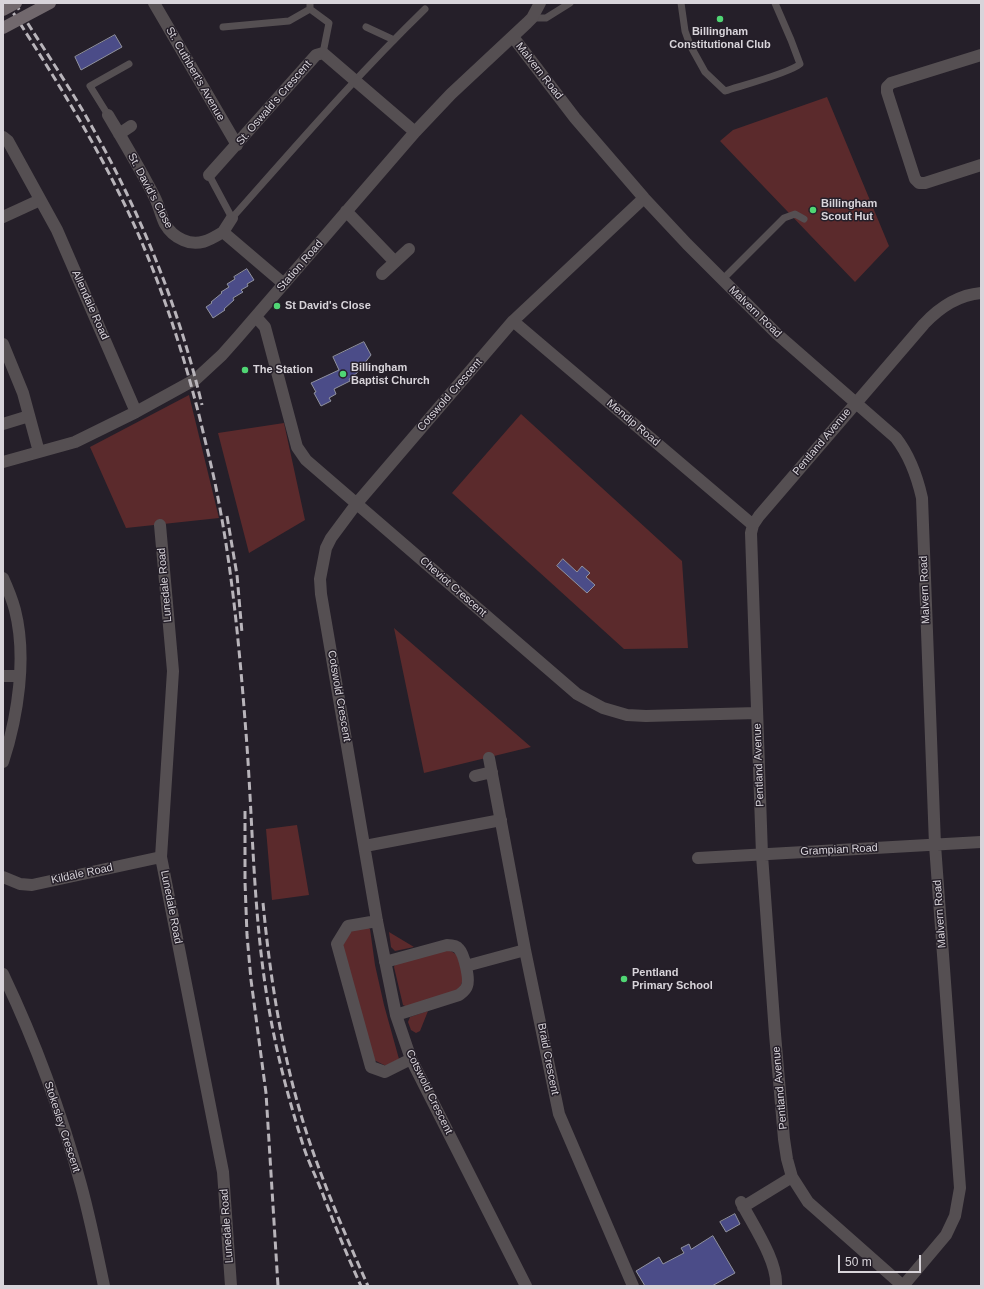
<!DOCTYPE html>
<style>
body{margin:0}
#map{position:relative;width:984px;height:1289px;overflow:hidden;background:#251f29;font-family:Helvetica,sans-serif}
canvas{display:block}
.frame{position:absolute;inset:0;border:4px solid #d8d4da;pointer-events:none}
.scale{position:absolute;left:838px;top:1255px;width:83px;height:18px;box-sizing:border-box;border:2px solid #d8d4da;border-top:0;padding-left:5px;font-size:12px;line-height:14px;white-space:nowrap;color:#d8d4da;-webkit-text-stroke:3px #251f29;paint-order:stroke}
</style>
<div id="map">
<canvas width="984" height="1289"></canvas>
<div class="frame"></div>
<div class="scale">50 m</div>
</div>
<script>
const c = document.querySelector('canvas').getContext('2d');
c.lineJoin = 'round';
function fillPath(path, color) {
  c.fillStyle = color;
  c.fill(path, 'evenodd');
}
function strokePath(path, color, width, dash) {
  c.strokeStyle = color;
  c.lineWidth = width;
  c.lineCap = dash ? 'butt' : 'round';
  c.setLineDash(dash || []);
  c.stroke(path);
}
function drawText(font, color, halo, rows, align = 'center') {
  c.font = font + ' Helvetica,sans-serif';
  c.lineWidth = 3;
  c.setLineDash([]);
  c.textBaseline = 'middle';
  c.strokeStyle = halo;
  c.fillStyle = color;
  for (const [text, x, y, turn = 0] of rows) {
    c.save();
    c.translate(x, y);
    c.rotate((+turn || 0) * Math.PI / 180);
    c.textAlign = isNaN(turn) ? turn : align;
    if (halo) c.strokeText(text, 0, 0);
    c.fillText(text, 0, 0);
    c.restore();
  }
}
const green = new Path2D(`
 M 827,97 L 889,246 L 855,282 L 720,141 L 733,130 Z
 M 189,395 L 219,518 L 126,528 L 90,447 Z
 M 521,414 L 682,561 L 688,648 L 624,649 L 452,493 Z
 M 284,423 L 305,520 L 249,553 L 218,433 Z
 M 394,628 L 531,747 L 424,773 Z
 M 297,825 L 309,895 L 272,900 L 266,829 Z
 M 366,926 L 370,929 L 375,965 L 384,1005 L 399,1059 L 386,1066 L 374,1060 L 341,942 L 352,929 Z
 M 389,932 L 414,947 L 395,951 L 391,947 Z
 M 448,949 L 457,955 L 464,976 L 460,988 L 453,992 L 407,1007 L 403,1005 L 394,967 L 395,964 Z
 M 428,1011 L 420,1031 L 416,1033 L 411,1030 L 408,1022 L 410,1017 Z`);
const building = new Path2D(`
 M 115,35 L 122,47 L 81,70 L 75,57 Z
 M 247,269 L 254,280 L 247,284 L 248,286 L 241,290 L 243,292 L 233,298 L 234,300 L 224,309 L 225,310 L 213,318 L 206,307 L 212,303 L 211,302 L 222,293 L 221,292 L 229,287 L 227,284 L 235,279 L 234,277 Z
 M 364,342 L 371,355 L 356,374 L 353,375 L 354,377 L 349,379 L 350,381 L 334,389 L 336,394 L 329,398 L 331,401 L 321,406 L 314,393 L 316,392 L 311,383 L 339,370 L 333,357 Z
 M 563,559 L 577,572 L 582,566 L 590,573 L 586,577 L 595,585 L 587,593 L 557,566 Z
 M 735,1214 L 740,1224 L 726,1232 L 720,1222 Z
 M 713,1236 L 735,1273 L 712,1286 L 645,1286 L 636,1271 L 659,1257 L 663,1264 L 684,1253 L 681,1248 L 689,1244 L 691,1249 Z`);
const lane = new Path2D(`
 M 310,3 L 310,9 L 329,23 L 323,53
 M 681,3 L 685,31 L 690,45 L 705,72 L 725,91 C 740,86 790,73 800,64 L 791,40 L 775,3
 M 532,18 L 546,18 L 570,3
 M 223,27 L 289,21 L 310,9
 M 366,27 L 394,40
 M 108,115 L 90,86 L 129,64
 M 209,175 L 232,218 C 295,147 357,75 425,9
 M 722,280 L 784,218 L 795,214 L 804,219`);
const street = new Path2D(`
 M 154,3 L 237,145
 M 513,37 L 575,118 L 644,198 L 687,244 L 777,334 L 896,438 C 910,456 917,476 922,498 L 935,845 L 960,1188 L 955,1216 L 946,1235 L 903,1286
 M 981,55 L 891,83 L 887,87 L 887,92 L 915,179 L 919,183 L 925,183 L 981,165
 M 108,115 C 124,142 141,170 155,198 C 159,206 161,216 165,224 C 169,231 176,237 183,240 C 198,247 210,240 223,232 L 284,284
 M 119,134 L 131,126
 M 3,137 L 8,141 L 57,230 L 136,412
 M 209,175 L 316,55 L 323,53 L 415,132
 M 346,211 L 395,262
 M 3,217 L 40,200
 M 223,232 L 232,218
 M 382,274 L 409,249
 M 256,317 L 265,327 L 297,447 L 306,460 L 577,694 L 603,708 L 627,715 L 646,716 L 757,713
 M 513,321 L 753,525
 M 3,344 L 23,393 L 39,452
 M 3,424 L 29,416
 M 3,462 L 75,442 L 136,412 L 196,379 L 222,355 L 238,337 L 415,132 L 451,94 L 527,23 L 532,18 L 540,3
 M 160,525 L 173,671 L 161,857 L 223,1172 L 231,1286
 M 3,578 C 8,589 12,599 15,610 C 27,657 18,716 3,762
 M 3,676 L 19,676
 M 489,758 L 525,950 L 559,1114 L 633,1286
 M 475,776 L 492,772
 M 365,846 L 501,820
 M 698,858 L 981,842
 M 3,877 L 20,884 L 32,885 L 161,857
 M 377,921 L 348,926 L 337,944 L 371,1067 L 385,1072 L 411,1059
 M 385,962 L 447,945 C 451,945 456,945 459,949 C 464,954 470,979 467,986 C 466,990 463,992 459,995 L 396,1015
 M 466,966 L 525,950
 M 3,974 C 34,1039 62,1115 81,1185 C 90,1218 97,1252 104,1286
 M 741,1202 C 752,1224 778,1261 776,1286
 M 743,1207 L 792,1177
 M 526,1286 L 411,1059 L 396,1015 L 377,921 L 321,594 L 320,579 L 326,548 L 331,538 L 357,503 L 513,321 L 644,198
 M 903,1286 L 808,1202 L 792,1177 L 787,1159 L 784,1139 L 775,1034 L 762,855 L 751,533 L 753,525 L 759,516 L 924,324 C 939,308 958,295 981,293`);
const rail = new Path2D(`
 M 7,3 C 46,64 85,125 117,189 C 154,262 180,340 200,419 C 206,445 213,471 218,498 C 233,575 240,655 246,733 C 253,823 253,914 268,1003 C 276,1052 289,1101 304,1148 C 309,1163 316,1177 322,1192 C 334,1224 347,1255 361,1286
 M 15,3 C 36,37 59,71 80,106 C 135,199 177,300 202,405
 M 227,516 L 237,575 L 242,633
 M 245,811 L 245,882 L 247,935 L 251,980 L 266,1093 L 278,1286
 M 263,903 C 271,986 284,1069 312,1149 C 328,1195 348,1241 368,1286`);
const secondaryBridge = new Path2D(`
 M 3,10 L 16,3
 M 3,28 L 50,3`);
const markers = [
 [720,19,4,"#50d674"],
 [813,210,4,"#50d674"],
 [277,306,4,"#50d674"],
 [245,370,4,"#50d674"],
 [343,374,4,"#50d674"],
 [624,979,4,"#50d674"]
];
const poiNames = [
 ["Billingham",720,32,"center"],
 ["Constitutional Club",720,45,"center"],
 ["Billingham",821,204],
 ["Scout Hut",821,217],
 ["St David's Close",285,306],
 ["Billingham",351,368],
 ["Baptist Church",351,381],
 ["The Station",253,370],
 ["Pentland",632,973],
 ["Primary School",632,986]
];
const streetNames = [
 ["Malvern Road",539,71,52],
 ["St. Cuthbert's Avenue",195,74,60],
 ["St. Oswald's Crescent",274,103,-49],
 ["St. David's Close",150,191,62],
 ["Station Road",300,266,-49],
 ["Allendale Road",90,305,66],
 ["Malvern Road",755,312,44],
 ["Cotswold Crescent",450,395,-49],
 ["Mendip Road",633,423,40],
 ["Pentland Avenue",822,442,-50],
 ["Lunedale Road",165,585,-95],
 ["Cheviot Crescent",453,587,41],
 ["Malvern Road",925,590,-92],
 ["Cotswold Crescent",339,696,80],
 ["Pentland Avenue",759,765,-92],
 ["Grampian Road",839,850,-3],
 ["Kildale Road",82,874,-12],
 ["Lunedale Road",171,907,79],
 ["Malvern Road",940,914,-94],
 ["Braid Crescent",548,1059,79],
 ["Pentland Avenue",780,1088,-95],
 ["Cotswold Crescent",429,1092,64],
 ["Stokesley Crescent",62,1127,72],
 ["Lunedale Road",227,1226,-94]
];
fillPath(green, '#5b2a2c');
fillPath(building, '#4b4c88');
strokePath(building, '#90929f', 1);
strokePath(lane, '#554f52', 7);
strokePath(street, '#554f52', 12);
strokePath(rail, '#b8b4ba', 3, [8, 4]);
strokePath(secondaryBridge, '#71686d', 12);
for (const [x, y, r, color] of markers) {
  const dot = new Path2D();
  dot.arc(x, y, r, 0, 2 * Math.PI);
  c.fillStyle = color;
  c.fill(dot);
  strokePath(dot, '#251f29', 1.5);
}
drawText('bold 11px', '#d8d4da', '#251f29', poiNames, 'left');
drawText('11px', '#d8d4da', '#251f29', streetNames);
</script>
